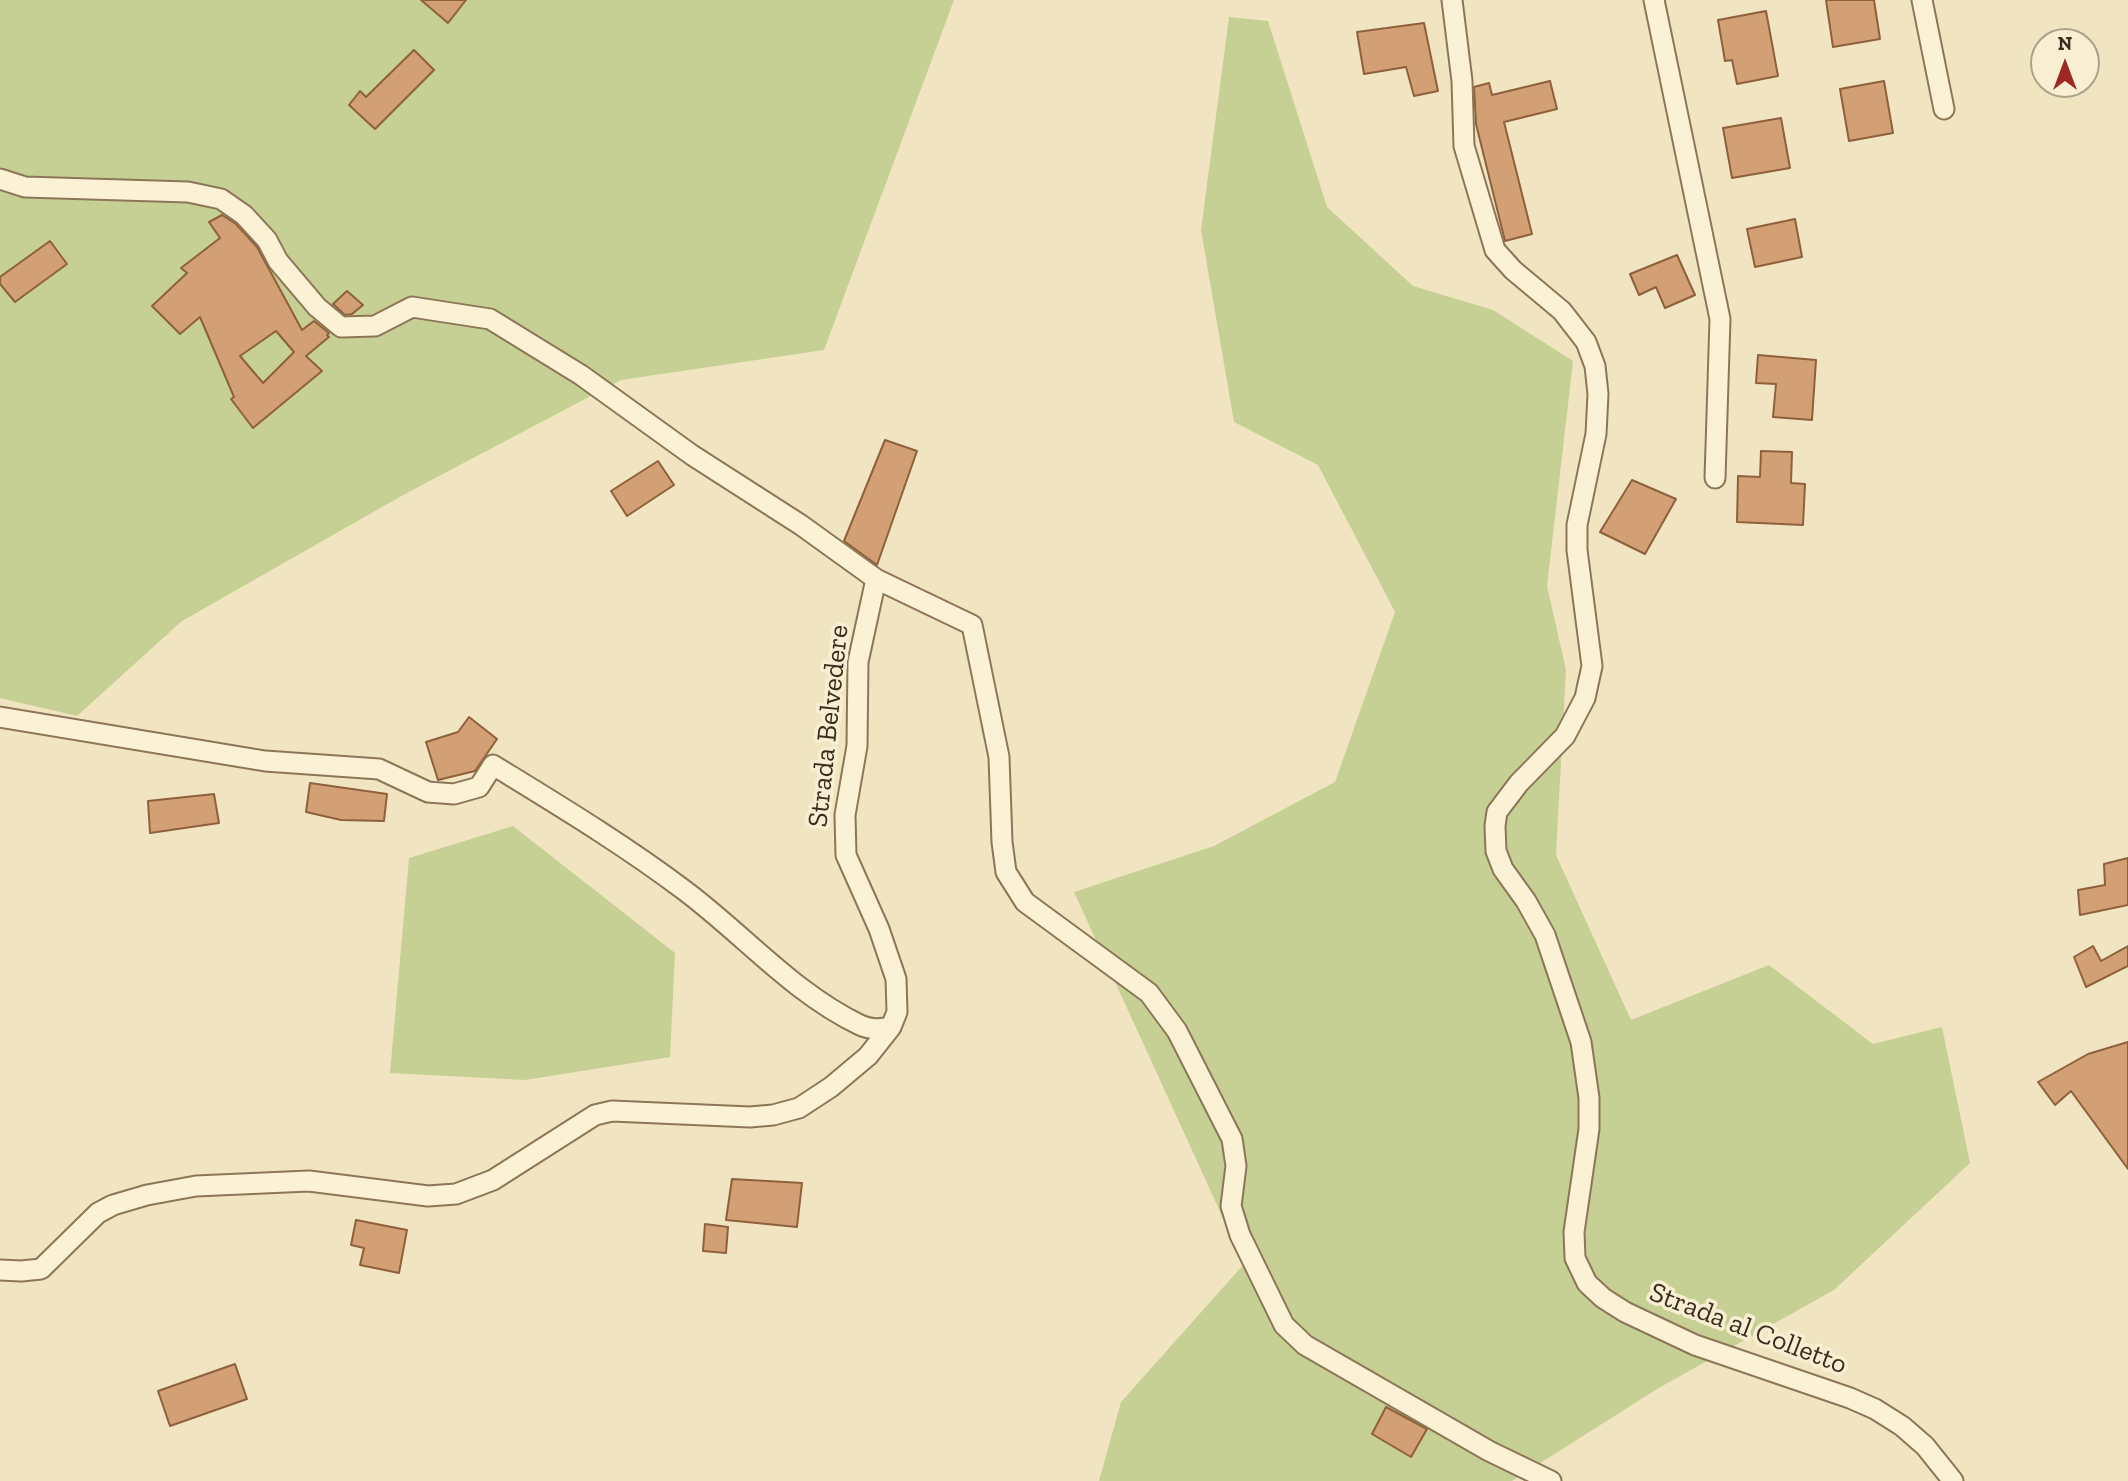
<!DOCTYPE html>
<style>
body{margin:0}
#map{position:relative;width:2128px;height:1481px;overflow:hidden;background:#f1e5c1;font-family:"Zilla Slab",serif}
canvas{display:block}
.north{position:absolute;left:2030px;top:28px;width:70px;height:70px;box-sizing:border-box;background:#f8efd2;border:2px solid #aca18a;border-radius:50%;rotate:0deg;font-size:19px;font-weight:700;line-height:28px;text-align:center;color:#3b2d1d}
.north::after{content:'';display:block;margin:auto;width:24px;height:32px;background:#a02823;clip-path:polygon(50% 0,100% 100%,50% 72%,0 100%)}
</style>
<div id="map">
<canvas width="2128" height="1481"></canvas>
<div class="north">N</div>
</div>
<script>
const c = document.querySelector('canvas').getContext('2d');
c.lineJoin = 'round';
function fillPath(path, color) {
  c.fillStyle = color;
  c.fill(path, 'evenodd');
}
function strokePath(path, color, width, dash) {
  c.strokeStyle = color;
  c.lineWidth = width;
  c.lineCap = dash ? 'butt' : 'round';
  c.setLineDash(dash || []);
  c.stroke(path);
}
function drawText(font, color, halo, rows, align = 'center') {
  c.font = font + ' "Zilla Slab",serif';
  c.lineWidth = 7;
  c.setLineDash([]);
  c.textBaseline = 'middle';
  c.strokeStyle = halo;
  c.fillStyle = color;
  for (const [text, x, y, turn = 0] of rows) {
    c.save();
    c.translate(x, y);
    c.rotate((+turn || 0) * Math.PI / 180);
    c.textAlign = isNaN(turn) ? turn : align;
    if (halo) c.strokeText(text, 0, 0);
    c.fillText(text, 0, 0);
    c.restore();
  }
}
const green = new Path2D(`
 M 0,0 L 954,0 L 824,350 L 621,380 L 405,494 L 182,621 L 77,716 L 0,698 Z
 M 1229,17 L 1268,21 L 1327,207 L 1413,286 L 1493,310 L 1573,361 L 1547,586 L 1566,670 L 1556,855 L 1631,1020 L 1769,965 L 1873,1044 L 1942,1027 L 1970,1163 L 1834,1290 L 1657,1389 L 1512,1481 L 1099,1481 L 1121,1402 L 1244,1264 L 1074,892 L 1214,846 L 1335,782 L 1395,612 L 1318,465 L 1234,422 L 1201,230 Z
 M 513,826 L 675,953 L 670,1057 L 525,1080 L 390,1073 L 409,858 Z`);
const building = new Path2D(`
 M 421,0 L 466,0 L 448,23 Z
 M 1826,0 L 1874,0 L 1880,39 L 1833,47 Z
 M 1766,11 L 1778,76 L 1737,84 L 1732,60 L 1725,61 L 1718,20 Z
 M 1424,23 L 1438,91 L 1414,96 L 1406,67 L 1364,74 L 1357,32 Z
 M 414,50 L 434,70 L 375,129 L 349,105 L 360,91 L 366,97 Z
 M 1550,81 L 1557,109 L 1504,122 L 1532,234 L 1505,241 L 1476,124 L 1474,87 L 1489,83 L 1492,95 Z
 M 1884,81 L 1893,133 L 1849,141 L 1840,89 Z
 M 1781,118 L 1790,168 L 1732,178 L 1723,128 Z
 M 222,215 L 236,224 L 257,247 L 302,330 L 314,321 L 329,333 L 327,335 L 329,337 L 306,356 L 322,371 L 253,428 L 231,399 L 234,397 L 200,317 L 180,334 L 152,306 L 187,273 L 181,268 L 220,238 L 209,222 ZM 276,331 L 294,352 L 263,383 L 240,356 Z
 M 1795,219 L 1802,257 L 1755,267 L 1747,229 Z
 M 50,241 L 67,264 L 15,302 L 0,284 L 0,277 Z
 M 1677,255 L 1695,295 L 1665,308 L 1656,287 L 1639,295 L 1630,274 Z
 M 347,291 L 363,305 L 352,314 L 345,315 L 333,304 Z
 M 1758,355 L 1816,360 L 1812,420 L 1773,417 L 1776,384 L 1756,383 Z
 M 885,440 L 917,451 L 877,565 L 844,541 Z
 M 1761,451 L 1792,452 L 1791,483 L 1805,484 L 1803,525 L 1737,522 L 1738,476 L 1760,477 Z
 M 658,461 L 674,485 L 627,516 L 611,491 Z
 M 1632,480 L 1676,499 L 1645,554 L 1600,532 Z
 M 469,717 L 497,739 L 475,771 L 438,780 L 426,742 L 458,732 Z
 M 310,783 L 387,794 L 384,821 L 341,820 L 306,812 Z
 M 214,794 L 219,823 L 150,833 L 148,801 Z
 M 2128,858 L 2128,905 L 2080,915 L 2078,890 L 2105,885 L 2104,864 Z
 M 2093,946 L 2101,961 L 2128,946 L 2128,966 L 2086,987 L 2074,957 Z
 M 2128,1042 L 2128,1169 L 2071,1091 L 2055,1105 L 2038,1082 L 2088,1054 Z
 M 732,1179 L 802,1183 L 797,1227 L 726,1220 Z
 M 356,1220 L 407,1230 L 399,1273 L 360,1265 L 364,1248 L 351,1245 Z
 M 705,1224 L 728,1227 L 726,1253 L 703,1251 Z
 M 235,1364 L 247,1399 L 170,1426 L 158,1391 Z
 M 1386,1407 L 1427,1429 L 1411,1457 L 1372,1434 Z`);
const street = new Path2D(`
 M 1452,0 L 1462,81 L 1464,146 L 1495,250 L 1513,270 L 1562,311 L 1586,342 L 1595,366 L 1598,394 L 1596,434 L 1577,525 L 1577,550 L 1592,666 L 1585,698 L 1565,736 L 1519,783 L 1497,812 L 1495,826 L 1496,851 L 1503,869 L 1526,901 L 1545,935 L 1581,1042 L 1589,1098 L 1589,1129 L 1574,1232 L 1575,1258 L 1587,1283 L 1603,1298 L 1625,1312 L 1695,1345 L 1850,1398 L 1875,1409 L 1902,1426 L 1925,1446 L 1953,1481
 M 1654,0 L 1720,319 L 1715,478
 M 1922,0 L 1944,109
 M 0,179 L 25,187 L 188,192 L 221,199 L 244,215 L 267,240 L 278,261 L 317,307 L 341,327 L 375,326 L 412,307 L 490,319 L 581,375 L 692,455 L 801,525 L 876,579 L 972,625 L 999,757 L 1002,842 L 1006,872 L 1025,902 L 1149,993 L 1177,1031 L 1232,1139 L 1236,1166 L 1231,1206 L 1240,1235 L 1284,1325 L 1305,1345 L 1489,1451 L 1551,1481
 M 0,717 L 265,761 L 379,769 L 428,792 L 454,794 L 479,787 L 493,765 C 558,805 623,844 684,890 C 743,934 793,993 860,1025 C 871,1030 880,1029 891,1027
 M 0,1270 L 21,1271 L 41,1269 L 98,1213 L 113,1205 L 147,1195 L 196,1186 L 309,1181 L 428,1196 L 456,1194 L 493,1180 L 595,1115 L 612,1111 L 750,1117 L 773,1115 L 799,1108 L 831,1087 L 868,1056 L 891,1027 L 897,1012 L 896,979 L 879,929 L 846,855 L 845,815 L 857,746 L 858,662 L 876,579`);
const streetNames = [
 ["Strada Belvedere",829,726,-84],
 ["Strada al Colletto",1748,1329,21]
];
fillPath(green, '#c6d094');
fillPath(building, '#d2a074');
strokePath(building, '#8e603b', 2);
strokePath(street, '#8d7657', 23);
strokePath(street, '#fbf2d6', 19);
drawText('28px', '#3b2d1d', '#f8efd2', streetNames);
</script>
